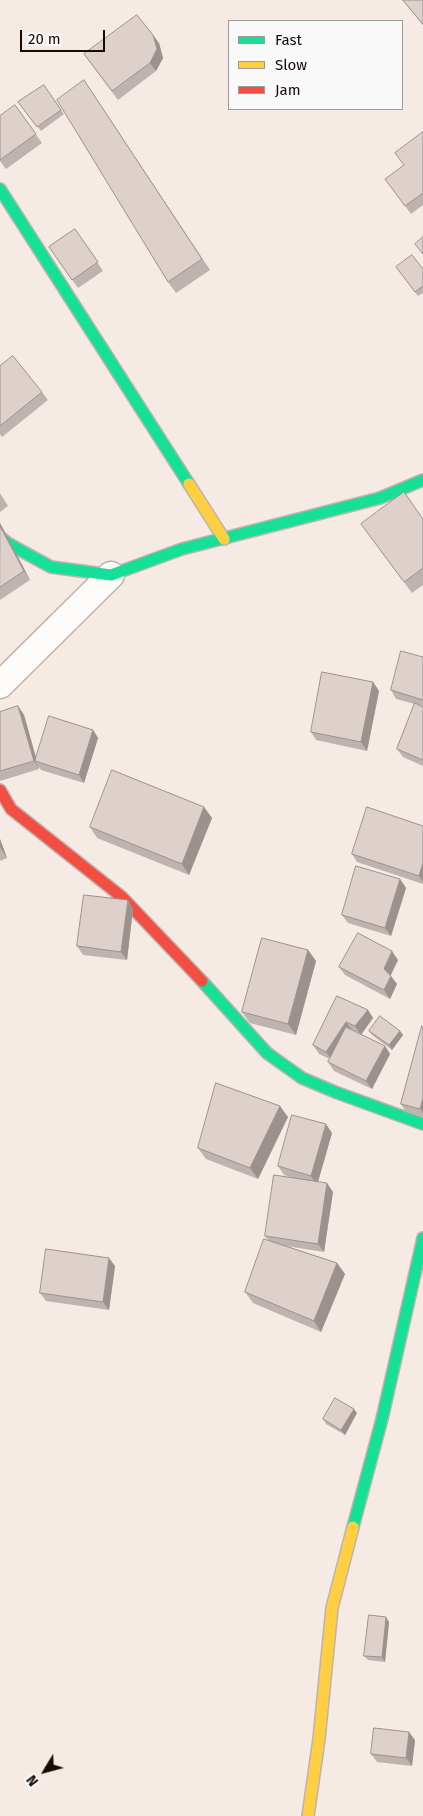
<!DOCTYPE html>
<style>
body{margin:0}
#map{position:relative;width:423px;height:1816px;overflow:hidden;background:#f6eae4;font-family:"Fira Sans",sans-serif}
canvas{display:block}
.legend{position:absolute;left:228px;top:20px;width:175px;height:90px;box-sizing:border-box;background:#f9f9f9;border:1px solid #9f9a98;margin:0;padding:6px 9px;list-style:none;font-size:15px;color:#170b06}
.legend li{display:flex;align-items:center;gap:10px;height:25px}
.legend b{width:25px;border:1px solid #9f9a98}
.north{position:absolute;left:20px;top:1746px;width:50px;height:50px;-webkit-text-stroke:4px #f9f9f9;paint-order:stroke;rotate:233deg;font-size:14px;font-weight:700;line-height:20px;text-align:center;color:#170b06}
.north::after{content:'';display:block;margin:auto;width:18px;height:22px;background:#170b06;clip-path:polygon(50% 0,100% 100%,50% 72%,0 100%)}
.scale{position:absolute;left:20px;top:30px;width:85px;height:22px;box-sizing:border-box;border:2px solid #170b06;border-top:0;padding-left:6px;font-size:15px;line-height:18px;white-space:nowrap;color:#170b06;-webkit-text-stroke:4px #f9f9f9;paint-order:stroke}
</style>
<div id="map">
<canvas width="423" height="1816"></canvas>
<ul class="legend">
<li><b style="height:6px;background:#16e098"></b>Fast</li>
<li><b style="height:6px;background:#ffcf43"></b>Slow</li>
<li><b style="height:6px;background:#f24e42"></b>Jam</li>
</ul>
<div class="north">N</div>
<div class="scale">20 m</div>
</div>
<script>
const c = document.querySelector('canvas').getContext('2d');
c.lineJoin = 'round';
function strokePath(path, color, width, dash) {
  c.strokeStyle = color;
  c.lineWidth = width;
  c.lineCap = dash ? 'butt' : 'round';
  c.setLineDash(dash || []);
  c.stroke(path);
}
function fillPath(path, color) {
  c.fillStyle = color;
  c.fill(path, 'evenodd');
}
const street = new Path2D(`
 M 0,685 L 111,575`);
const fast = new Path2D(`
 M 0,189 L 189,484
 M 0,537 L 9,544 L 51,567 L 111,575 L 182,549 L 380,498 L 423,480
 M 202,981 L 267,1053 L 302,1078 L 335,1092 L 423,1124
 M 353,1527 L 382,1419 L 423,1238`);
const slow = new Path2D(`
 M 189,484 L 224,539
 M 308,1816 L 319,1739 L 332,1608 L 353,1527`);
const jam = new Path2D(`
 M 0,790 L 11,809 L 122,897 L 202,981`);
const wall = new Path2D(`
 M 403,0 L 423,0 L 423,25 L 406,4 Z
 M 159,43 L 163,58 L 156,71 L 118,100 L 84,54 Z
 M 84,80 L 210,270 L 176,293 L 168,282 Z
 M 44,85 L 64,114 L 41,131 L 18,102 Z
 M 15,105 L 42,143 L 6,169 L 0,161 Z
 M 423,132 L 423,205 L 411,214 L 385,179 L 404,166 Z
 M 75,229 L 103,271 L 78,288 L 49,247 Z
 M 396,267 L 423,269 L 423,293 L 418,296 Z
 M 0,366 L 42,392 L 48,400 L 2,437 L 0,434 Z
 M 0,493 L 8,506 L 0,512 Z
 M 423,519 L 423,585 L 412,593 L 361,524 Z
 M 0,523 L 30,580 L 0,600 Z
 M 423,657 L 423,766 L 403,757 L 397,749 L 415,704 L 396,699 L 391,690 Z
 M 373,682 L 379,691 L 367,751 L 316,740 L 311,732 Z
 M 18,706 L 24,715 L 36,757 L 93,730 L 98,738 L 84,783 L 41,770 L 39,767 L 39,769 L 0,781 L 0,712 Z
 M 204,807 L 212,818 L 189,875 L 97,838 L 90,827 Z
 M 423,826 L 423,884 L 357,862 L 352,854 Z
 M 0,839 L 7,858 L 0,861 Z
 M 400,879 L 406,888 L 391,936 L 348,923 L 342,915 Z
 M 128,900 L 133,909 L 127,960 L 83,955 L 77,946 Z
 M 308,950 L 316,961 L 296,1035 L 250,1023 L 242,1012 Z
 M 398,960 L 390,976 L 397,984 L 390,999 L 345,975 L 339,967 Z
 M 337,996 L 368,1010 L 373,1018 L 361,1034 L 385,1046 L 390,1054 L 372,1089 L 334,1071 L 328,1062 L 330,1059 L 319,1054 L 313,1045 Z
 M 423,1027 L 423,1117 L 406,1112 L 401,1104 Z
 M 369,1031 L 400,1031 L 403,1035 L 392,1050 L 372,1035 Z
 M 288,1117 L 258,1179 L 206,1159 L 198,1148 Z
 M 332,1133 L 318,1182 L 333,1192 L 324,1252 L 286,1246 L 337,1263 L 345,1274 L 321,1332 L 253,1303 L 245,1292 L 268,1240 L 265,1236 L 296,1179 L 284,1175 L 278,1166 Z
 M 115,1266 L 109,1310 L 46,1301 L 40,1293 Z
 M 357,1413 L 345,1435 L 326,1424 L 323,1419 Z
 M 389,1622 L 385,1662 L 368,1660 L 364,1656 Z
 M 415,1740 L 412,1766 L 377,1762 L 371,1754 Z`);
const shadedWall = new Path2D(`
 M 153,35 L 159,43 L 163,58 L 156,71 L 150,63 Z
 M 0,523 L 30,580 L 24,571 L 0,526 Z
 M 373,682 L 379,691 L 367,751 L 361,742 Z
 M 18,706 L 24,715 L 37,762 L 35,761 L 39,769 L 34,761 Z
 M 93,730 L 98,738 L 84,783 L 79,775 Z
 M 204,807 L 212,818 L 189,875 L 182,864 Z
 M 0,839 L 7,858 L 1,849 L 0,846 Z
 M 423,863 L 423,882 L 419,876 Z
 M 400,879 L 406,888 L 391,936 L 385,928 Z
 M 128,900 L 133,909 L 127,960 L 121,952 Z
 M 308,950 L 316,961 L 296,1035 L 288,1024 Z
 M 392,951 L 398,960 L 390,977 L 384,969 Z
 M 391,976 L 397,984 L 390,999 L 384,990 Z
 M 368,1010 L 373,1018 L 361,1035 L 355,1026 Z
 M 346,1022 L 352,1030 L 332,1060 L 326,1052 Z
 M 400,1031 L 403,1035 L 392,1050 L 389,1045 Z
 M 385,1046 L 390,1054 L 372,1089 L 366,1081 Z
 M 423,1098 L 423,1113 L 420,1109 Z
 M 280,1106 L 288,1117 L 258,1179 L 250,1168 Z
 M 326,1124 L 332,1133 L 317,1185 L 311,1176 Z
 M 327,1183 L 333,1192 L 324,1252 L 318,1244 Z
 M 109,1258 L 115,1266 L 109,1310 L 103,1302 Z
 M 337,1263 L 345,1274 L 321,1332 L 314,1321 Z
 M 354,1409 L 357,1413 L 345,1435 L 341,1430 Z
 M 386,1617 L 389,1622 L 385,1662 L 382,1657 Z
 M 409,1732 L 415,1740 L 412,1766 L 406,1758 Z`);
const building = new Path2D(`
 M 403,0 L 423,0 L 423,24 Z
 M 137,15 L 153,35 L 157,49 L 150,63 L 112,91 L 84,54 Z
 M 84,80 L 202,259 L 168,282 L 57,100 Z
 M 44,85 L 61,110 L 37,127 L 18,102 Z
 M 15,105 L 36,134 L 0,160 L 0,116 Z
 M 423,132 L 423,193 L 405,206 L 385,179 L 404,165 L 395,153 Z
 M 75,229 L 98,262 L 72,280 L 49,247 Z
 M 423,237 L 423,254 L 415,244 Z
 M 412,255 L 423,269 L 423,286 L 415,292 L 396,267 Z
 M 13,356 L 42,392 L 0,426 L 0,366 Z
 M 404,492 L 423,519 L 423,568 L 404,582 L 361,524 Z
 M 0,526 L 24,571 L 0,587 Z
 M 401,651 L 423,657 L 423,700 L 391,690 Z
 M 322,672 L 373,682 L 361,742 L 311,732 Z
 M 415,703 L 423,707 L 423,760 L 397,749 Z
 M 18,706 L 34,761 L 0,771 L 0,712 Z
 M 49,716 L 93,730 L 79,775 L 35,761 Z
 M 112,770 L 204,807 L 182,864 L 90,827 Z
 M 367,807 L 423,826 L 423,863 L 419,876 L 352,854 Z
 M 356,866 L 400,879 L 385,928 L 342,915 Z
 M 84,895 L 128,900 L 121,952 L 77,946 Z
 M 358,933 L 392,951 L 384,969 L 391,976 L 384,990 L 339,967 Z
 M 262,938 L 308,950 L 288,1024 L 242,1012 Z
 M 337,996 L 368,1010 L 355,1026 L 346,1022 L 326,1052 L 313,1045 Z
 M 380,1016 L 400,1031 L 389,1045 L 369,1031 Z
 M 422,1026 L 423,1027 L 423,1098 L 420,1109 L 401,1104 Z
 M 346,1027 L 385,1046 L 366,1081 L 328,1062 Z
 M 216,1083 L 280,1106 L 250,1168 L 198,1148 Z
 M 292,1115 L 326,1124 L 311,1176 L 278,1166 Z
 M 274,1175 L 327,1183 L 318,1244 L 265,1236 Z
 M 264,1239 L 337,1263 L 314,1321 L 245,1292 Z
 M 46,1249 L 109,1258 L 103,1302 L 40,1293 Z
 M 335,1398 L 354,1409 L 341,1430 L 323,1419 Z
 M 369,1615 L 386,1617 L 382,1657 L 364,1656 Z
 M 374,1728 L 409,1732 L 406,1758 L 371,1754 Z`);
strokePath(street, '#bfb3ad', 29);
strokePath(fast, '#bfb3ad', 14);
strokePath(slow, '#bfb3ad', 14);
strokePath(jam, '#bfb3ad', 14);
strokePath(street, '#fefcfb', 26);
strokePath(fast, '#16e098', 11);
strokePath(slow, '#ffcf43', 11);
strokePath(jam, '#f24e42', 11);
fillPath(wall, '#bfb3af');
fillPath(shadedWall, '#9b928e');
fillPath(building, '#ded0cb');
strokePath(building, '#9b928e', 1);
</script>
